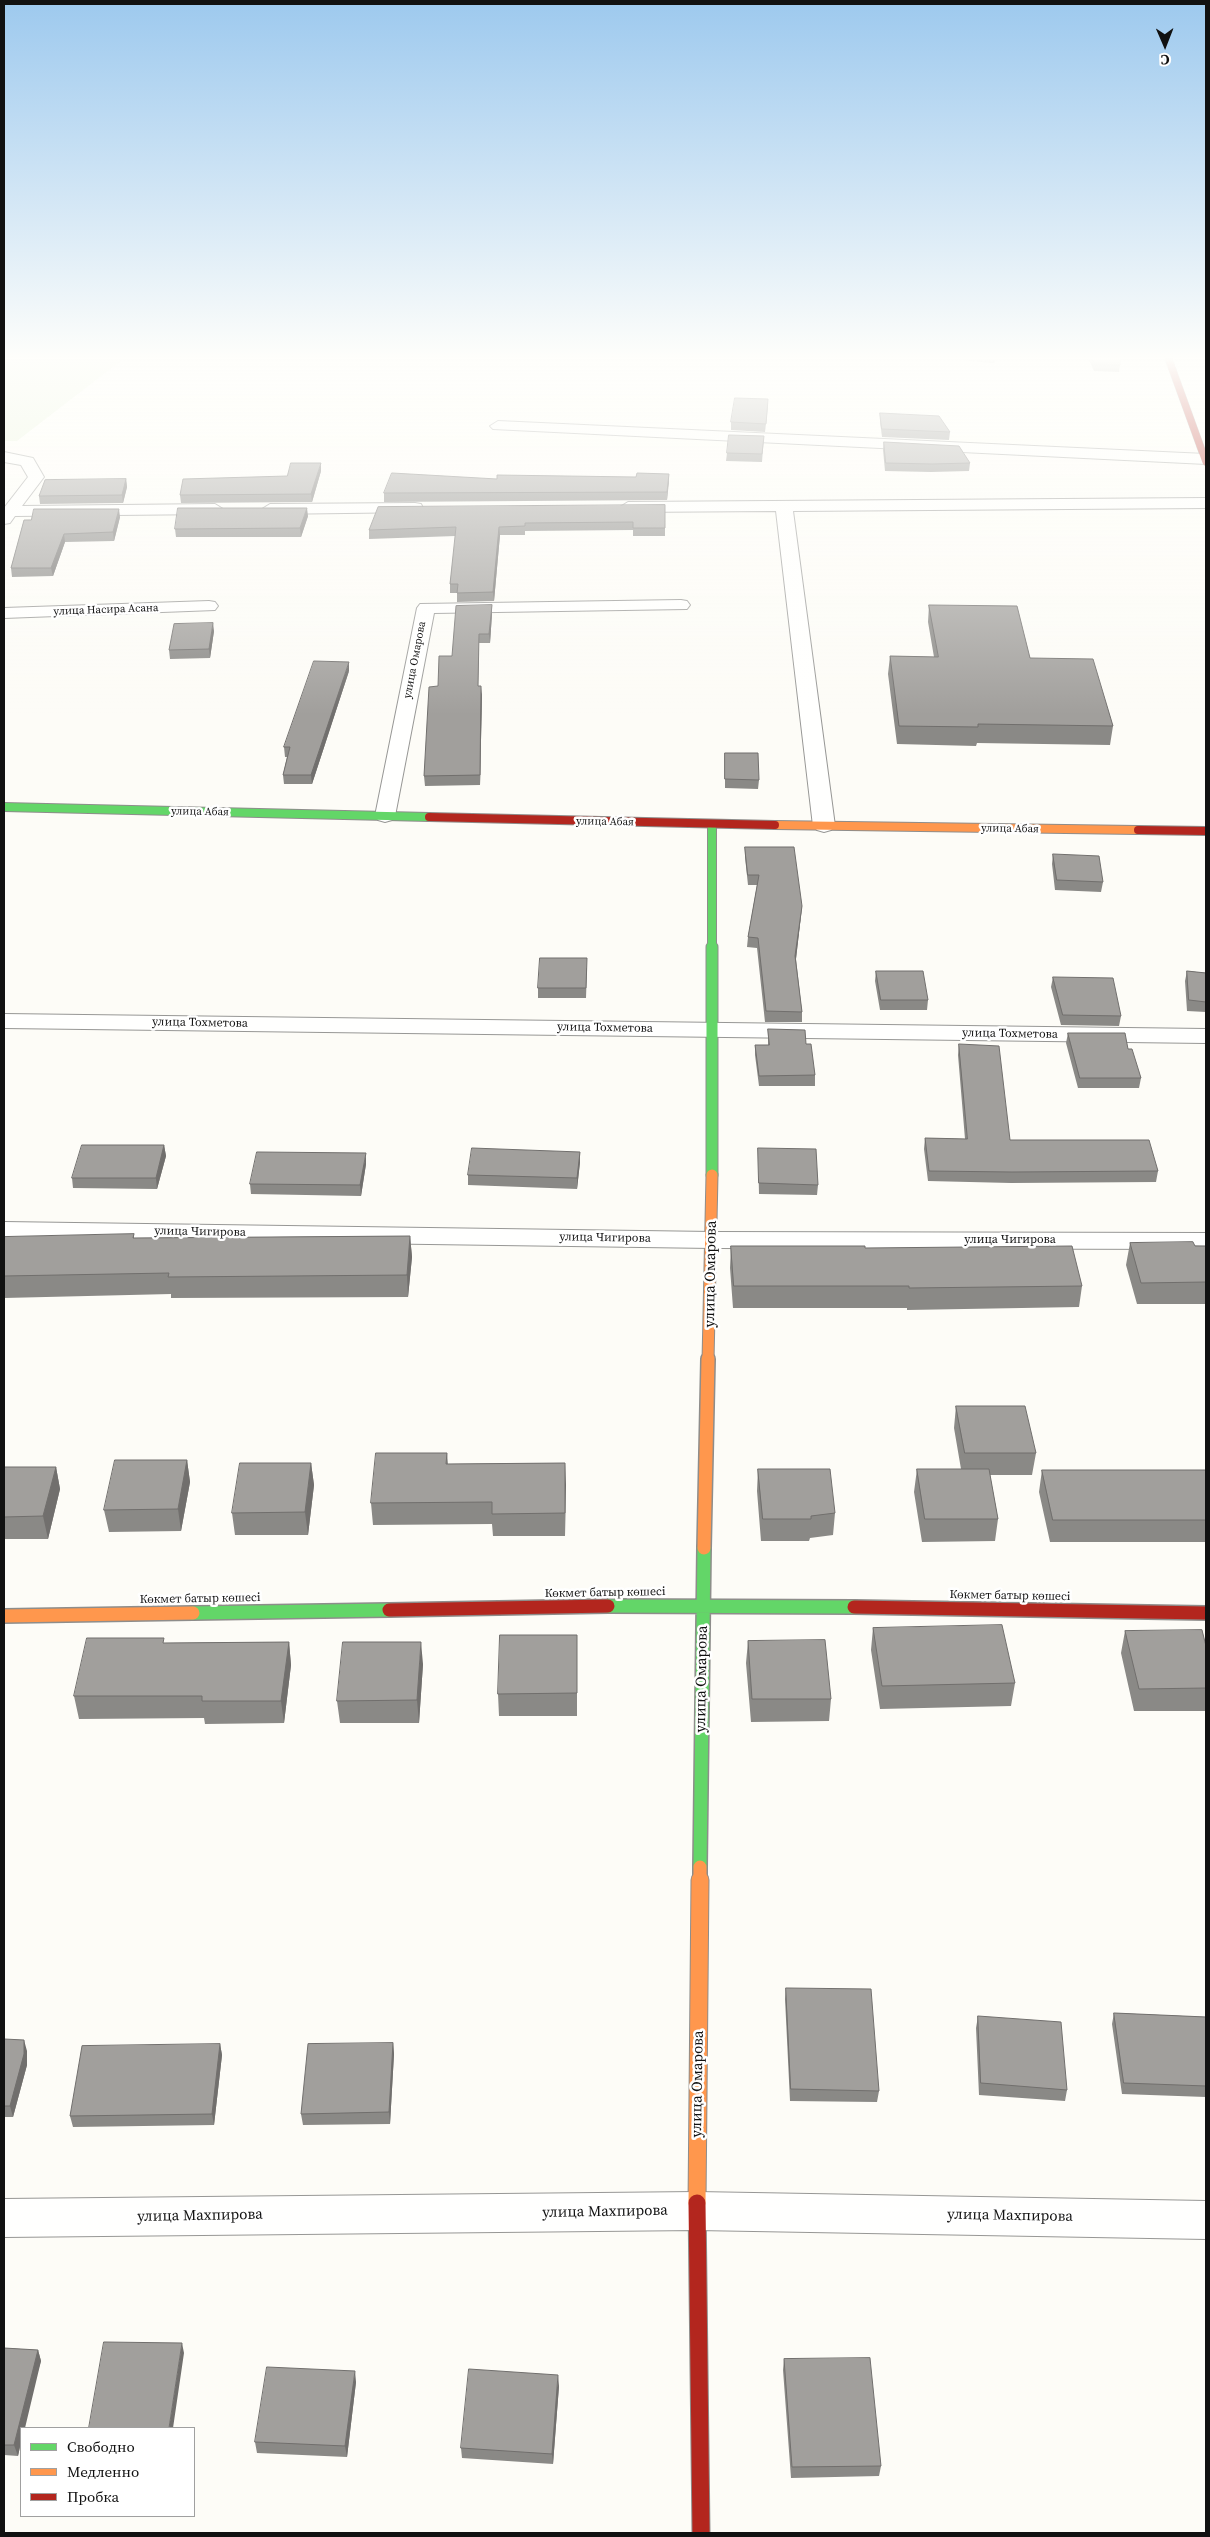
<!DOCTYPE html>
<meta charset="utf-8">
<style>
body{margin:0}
#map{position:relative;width:1210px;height:2537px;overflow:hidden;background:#fdfcf7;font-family:"Source Serif 4",serif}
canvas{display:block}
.frame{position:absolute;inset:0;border:5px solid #111;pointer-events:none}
.legend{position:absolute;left:20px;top:2427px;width:175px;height:90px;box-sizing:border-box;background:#fff;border:1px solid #a0a0a0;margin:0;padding:6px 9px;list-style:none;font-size:15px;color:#111}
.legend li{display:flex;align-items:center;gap:10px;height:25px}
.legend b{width:25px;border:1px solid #a0a0a0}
.north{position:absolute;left:1140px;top:20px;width:50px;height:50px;-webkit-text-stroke:4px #fff;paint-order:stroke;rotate:179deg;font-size:14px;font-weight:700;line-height:20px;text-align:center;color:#111}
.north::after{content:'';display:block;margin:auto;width:18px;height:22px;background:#111;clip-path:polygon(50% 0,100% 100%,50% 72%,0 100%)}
</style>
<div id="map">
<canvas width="1210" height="2537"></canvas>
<div class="frame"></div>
<ul class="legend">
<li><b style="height:6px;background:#63d668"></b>Свободно</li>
<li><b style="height:6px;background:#ff974d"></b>Медленно</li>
<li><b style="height:6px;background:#b3261e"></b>Пробка</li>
</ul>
<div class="north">С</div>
</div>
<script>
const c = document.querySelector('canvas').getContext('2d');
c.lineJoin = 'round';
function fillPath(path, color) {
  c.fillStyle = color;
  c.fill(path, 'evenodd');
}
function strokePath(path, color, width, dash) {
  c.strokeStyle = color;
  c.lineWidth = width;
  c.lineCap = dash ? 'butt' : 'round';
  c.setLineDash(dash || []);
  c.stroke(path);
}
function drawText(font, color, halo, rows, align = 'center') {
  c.font = font + ' "Source Serif 4",serif';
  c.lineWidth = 5;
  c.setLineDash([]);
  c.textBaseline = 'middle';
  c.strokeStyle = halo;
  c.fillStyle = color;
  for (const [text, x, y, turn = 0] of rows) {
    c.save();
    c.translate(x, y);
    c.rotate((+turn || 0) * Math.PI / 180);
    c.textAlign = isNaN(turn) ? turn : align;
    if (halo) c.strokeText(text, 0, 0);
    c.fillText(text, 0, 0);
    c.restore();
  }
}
const green = new Path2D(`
 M 4,360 L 122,360 L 17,441 L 4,441 Z`);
const street = new Path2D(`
 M 498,421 L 1206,454 L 1206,464 L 493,429 L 490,426 Z
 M 4,452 L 33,458 L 44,477 L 22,506 L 215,504 L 223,509 L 215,514 L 15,516 L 10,523 L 4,524 L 4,508 L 28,477 L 21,465 L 4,462 Z
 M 1206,498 L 1206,508 L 793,511 L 835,826 L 831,830 L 824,832 L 817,830 L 813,826 L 776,511 L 628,512 L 620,507 L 628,502 Z
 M 415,503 L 421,504 L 423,508 L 421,512 L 270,514 L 262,509 L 270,504 Z
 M 681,600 L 687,601 L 690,605 L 687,609 L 434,613 L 395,816 L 392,820 L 385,822 L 378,820 L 375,816 L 417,608 L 420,604 Z
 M 209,601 L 215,602 L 218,606 L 215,610 L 4,618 L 4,608 Z
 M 4,1014 L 1206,1029 L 1206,1043 L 4,1028 Z
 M 4,1222 L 712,1232 L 1206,1233 L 1206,1249 L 712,1248 L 4,1238 Z
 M 697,2192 L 1206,2201 L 1206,2239 L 697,2230 L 4,2237 L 4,2199 Z`);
const fastFar2 = new Path2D(`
 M 4,807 L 429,817
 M 712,824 L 712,948`);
const fastFar1 = new Path2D(`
 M 712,947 L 712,1175`);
const fast = new Path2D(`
 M 608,1606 L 854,1607
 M 193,1613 L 389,1610
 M 700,1867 L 704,1548`);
const slowFar3 = new Path2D(`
 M 775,825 L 1138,830`);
const slowFar2 = new Path2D(`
 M 708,1361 L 712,1175`);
const slowFar1 = new Path2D(`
 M 704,1548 L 708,1359
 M 4,1616 L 193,1613
 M 700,1881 L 700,1867`);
const slow = new Path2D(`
 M 697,2203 L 700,1880`);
const jamFar3 = new Path2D(`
 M 1169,360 L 1206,462`);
const jamFar2 = new Path2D(`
 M 429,817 L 775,825
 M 1138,830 L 1206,831`);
const jamFar1 = new Path2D(`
 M 854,1607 L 1206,1613
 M 389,1610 L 608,1606`);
const jam = new Path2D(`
 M 697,2203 L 701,2533`);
const wall = new Path2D(`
 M 960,360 L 995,360 L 994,363 Z
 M 1089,360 L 1120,360 L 1120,365 L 1119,372 L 1094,371 Z
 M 768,407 L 765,432 L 731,430 L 731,422 Z
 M 880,413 L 950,432 L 949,440 L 882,437 L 880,421 Z
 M 764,436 L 762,462 L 726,461 L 727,453 Z
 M 884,442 L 970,463 L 969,471 L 931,472 L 885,471 L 883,450 Z
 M 321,471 L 312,502 L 181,503 L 180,495 Z
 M 669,474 L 667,500 L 384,502 L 384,493 L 497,479 L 636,477 Z
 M 126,479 L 127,487 L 123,503 L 40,504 L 39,496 Z
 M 665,505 L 665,536 L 633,536 L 633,530 L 525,531 L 525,535 L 500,535 L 494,601 L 457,602 L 457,593 L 450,593 L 450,584 L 456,536 L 369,539 L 369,530 Z
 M 308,516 L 301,537 L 176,537 L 175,529 Z
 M 120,517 L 114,541 L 65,542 L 53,576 L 12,577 L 11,568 L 24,520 Z
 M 492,605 L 492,614 L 490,643 L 479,643 L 478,686 L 482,695 L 480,785 L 425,786 L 424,776 L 438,686 L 452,656 Z
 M 929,605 L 1030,658 L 1113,726 L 1110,745 L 977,743 L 976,746 L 897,744 L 888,674 L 890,656 L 934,657 L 928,622 Z
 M 214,631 L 210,658 L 170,659 L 169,650 Z
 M 349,671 L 312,784 L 284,784 L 283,775 L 287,757 L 285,757 L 284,747 Z
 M 725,753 L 759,780 L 758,789 L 725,788 Z
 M 745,847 L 802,906 L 796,959 L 802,1012 L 802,1022 L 765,1022 L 757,948 L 747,947 L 748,937 L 757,885 L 748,885 L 745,857 Z
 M 1053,854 L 1103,882 L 1101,892 L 1055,890 L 1052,864 Z
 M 587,968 L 586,998 L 538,998 L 538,988 Z
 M 876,971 L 928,1000 L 927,1010 L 880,1010 L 875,981 Z
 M 1187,971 L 1206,973 L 1206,1012 L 1187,1011 L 1185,981 Z
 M 1053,977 L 1121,1016 L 1119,1026 L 1061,1025 L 1051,987 Z
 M 768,1029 L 806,1044 L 815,1075 L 815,1086 L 759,1086 L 755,1055 L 755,1045 L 768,1045 Z
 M 1068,1033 L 1128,1049 L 1141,1078 L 1139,1088 L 1078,1088 L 1066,1043 Z
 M 959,1044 L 1010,1140 L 1158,1171 L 1156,1182 L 1011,1183 L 928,1181 L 924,1149 L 925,1138 L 965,1139 L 958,1055 Z
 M 164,1145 L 166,1156 L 157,1189 L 73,1188 L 72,1178 Z
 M 758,1148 L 818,1185 L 817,1195 L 759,1194 Z
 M 580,1152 L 580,1162 L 577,1189 L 468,1185 L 468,1175 Z
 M 366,1164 L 361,1196 L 251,1194 L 250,1184 Z
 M 134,1234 L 134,1238 L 410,1236 L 412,1257 L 408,1297 L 171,1298 L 171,1294 L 4,1298 L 4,1237 Z
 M 1130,1243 L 1206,1246 L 1206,1304 L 1137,1304 L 1126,1265 Z
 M 731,1246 L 865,1248 L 1082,1286 L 1079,1307 L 907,1310 L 907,1308 L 733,1308 L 730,1268 Z
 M 956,1406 L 1036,1453 L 1032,1475 L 990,1475 L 998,1519 L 995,1541 L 922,1542 L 914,1492 L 917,1469 L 961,1469 L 954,1428 Z
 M 447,1453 L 448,1464 L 565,1463 L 565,1536 L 493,1536 L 492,1524 L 373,1525 L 371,1503 Z
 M 187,1460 L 190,1482 L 181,1531 L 109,1532 L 104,1510 Z
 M 311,1463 L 314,1485 L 308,1535 L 235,1535 L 232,1513 Z
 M 4,1467 L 56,1467 L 60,1489 L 48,1539 L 4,1539 Z
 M 758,1469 L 835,1513 L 833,1535 L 810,1538 L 809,1541 L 761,1541 L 757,1491 Z
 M 1042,1470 L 1206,1470 L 1206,1542 L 1050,1542 L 1039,1492 Z
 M 873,1628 L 1015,1683 L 1011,1706 L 880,1709 L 871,1650 Z
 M 1125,1631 L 1206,1646 L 1206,1711 L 1134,1711 L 1121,1653 Z
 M 577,1635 L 577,1716 L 499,1716 L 498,1694 Z
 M 748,1641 L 831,1699 L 829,1721 L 751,1722 L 746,1663 Z
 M 289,1642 L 291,1665 L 284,1723 L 205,1724 L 204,1718 L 79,1719 L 74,1696 L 165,1643 Z
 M 423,1664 L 419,1723 L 340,1723 L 337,1701 Z
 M 786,1988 L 879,2091 L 877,2102 L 790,2101 L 785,1999 Z
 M 1114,2013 L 1206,2017 L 1206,2097 L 1122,2094 L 1112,2024 Z
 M 978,2016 L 1067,2090 L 1065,2101 L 979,2095 L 976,2028 Z
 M 4,2039 L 27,2051 L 27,2065 L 13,2117 L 4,2117 Z
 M 393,2043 L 394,2054 L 390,2124 L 303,2125 L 301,2114 Z
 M 220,2044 L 222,2055 L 214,2125 L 73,2127 L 70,2116 Z
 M 4,2348 L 38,2350 L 41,2361 L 21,2428 L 21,2442 L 18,2456 L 4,2455 Z
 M 784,2359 L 881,2466 L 879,2476 L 791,2478 L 783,2370 Z
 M 356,2382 L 347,2457 L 257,2453 L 255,2442 Z
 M 559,2386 L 553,2464 L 462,2458 L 461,2448 Z`);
const shadedWall = new Path2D(`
 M 321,463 L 321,471 L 312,502 L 311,494 Z
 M 669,474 L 669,482 L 667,500 L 667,492 Z
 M 126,479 L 127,487 L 123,503 L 122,495 Z
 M 307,508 L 308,516 L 301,537 L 300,528 Z
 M 119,509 L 120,517 L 114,541 L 113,532 Z
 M 499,527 L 500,535 L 494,601 L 493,592 Z
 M 64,534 L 65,542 L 53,576 L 51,568 Z
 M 492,605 L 492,614 L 490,643 L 489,634 Z
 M 213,623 L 214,631 L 210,658 L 209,649 Z
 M 349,662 L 349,671 L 312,784 L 311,775 Z
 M 481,686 L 482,695 L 480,785 L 480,775 Z
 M 802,906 L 801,916 L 795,967 L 795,956 Z
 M 164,1145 L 166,1156 L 157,1189 L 156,1178 Z
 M 580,1152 L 580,1162 L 577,1189 L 577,1178 Z
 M 366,1153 L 366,1164 L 361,1196 L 360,1185 Z
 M 410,1236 L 412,1257 L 408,1297 L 407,1275 Z
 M 187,1460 L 190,1482 L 181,1531 L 178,1509 Z
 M 311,1463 L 314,1485 L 308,1535 L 305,1512 Z
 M 565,1463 L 566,1485 L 565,1536 Z
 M 56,1467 L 60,1489 L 48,1539 L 43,1516 Z
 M 289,1642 L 291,1665 L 284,1723 L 281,1701 Z
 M 421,1642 L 423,1664 L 419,1723 L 417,1700 Z
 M 24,2040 L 27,2051 L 27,2065 L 13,2117 L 10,2106 Z
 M 393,2043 L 394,2054 L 390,2124 L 389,2112 Z
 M 220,2044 L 222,2055 L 214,2125 L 212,2114 Z
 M 182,2343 L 184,2353 L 173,2428 L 169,2428 Z
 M 38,2350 L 41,2361 L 25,2428 L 21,2428 L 21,2442 L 18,2456 L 14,2445 Z
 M 355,2371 L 356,2382 L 347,2457 L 345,2446 Z
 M 558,2375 L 559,2386 L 553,2464 L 552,2454 Z`);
const building = new Path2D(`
 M 1093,360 L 1120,360 L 1120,365 L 1095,364 Z
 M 735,398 L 768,399 L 766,424 L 731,422 Z
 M 880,413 L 939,416 L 950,432 L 882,429 Z
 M 729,435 L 764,436 L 762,454 L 727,453 Z
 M 884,442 L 959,446 L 970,463 L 932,464 L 886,463 Z
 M 291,463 L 321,463 L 311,494 L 180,495 L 183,479 L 287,476 Z
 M 392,473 L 497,479 L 497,475 L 636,477 L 637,473 L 669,474 L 667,492 L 384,493 Z
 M 126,479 L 122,495 L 39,496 L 45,480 Z
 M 665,505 L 665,528 L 633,528 L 633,522 L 525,523 L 525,526 L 499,527 L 493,592 L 457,593 L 458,584 L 450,584 L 456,527 L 369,530 L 378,507 Z
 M 178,508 L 307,508 L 300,528 L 175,529 Z
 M 34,509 L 119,509 L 113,532 L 64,534 L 51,568 L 11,568 L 24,520 L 31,520 Z
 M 492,605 L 489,634 L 479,634 L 478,686 L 481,686 L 480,775 L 424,776 L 429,687 L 438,686 L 439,656 L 452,656 L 456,606 Z
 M 929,605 L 1017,606 L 1030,658 L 1093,659 L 1113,726 L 978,724 L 978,727 L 899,726 L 890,656 L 938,657 Z
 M 213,623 L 209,649 L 169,650 L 174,624 Z
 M 314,661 L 349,662 L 311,775 L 283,775 L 290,747 L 284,747 Z
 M 725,753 L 758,753 L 759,780 L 725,779 Z
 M 745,847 L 794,847 L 802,906 L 795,956 L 802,1012 L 766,1011 L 758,938 L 748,937 L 759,875 L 748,875 Z
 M 1053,854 L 1099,856 L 1103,882 L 1057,880 Z
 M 540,958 L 587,958 L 586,988 L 538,988 Z
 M 876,971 L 923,971 L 928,1000 L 881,1000 Z
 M 1187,971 L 1206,973 L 1206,1002 L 1189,1000 Z
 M 1053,977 L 1113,978 L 1121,1016 L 1063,1015 Z
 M 768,1029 L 805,1030 L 806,1044 L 811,1044 L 815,1075 L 759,1076 L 755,1045 L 769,1045 Z
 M 1068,1033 L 1125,1033 L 1128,1049 L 1132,1049 L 1141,1078 L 1080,1078 Z
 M 959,1044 L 999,1046 L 1010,1140 L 1149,1140 L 1158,1171 L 1012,1172 L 929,1171 L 925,1138 L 967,1139 Z
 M 82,1145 L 164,1145 L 156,1178 L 72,1178 Z
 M 472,1148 L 580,1152 L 577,1178 L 468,1175 Z
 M 758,1148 L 816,1149 L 818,1185 L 759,1183 Z
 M 257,1152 L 366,1153 L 360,1185 L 250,1184 Z
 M 134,1234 L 133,1238 L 410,1236 L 407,1275 L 168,1277 L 169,1273 L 4,1276 L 4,1237 Z
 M 1193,1242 L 1195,1246 L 1206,1246 L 1206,1282 L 1141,1283 L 1130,1243 Z
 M 731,1246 L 865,1246 L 865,1248 L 1072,1246 L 1082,1286 L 909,1288 L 909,1286 L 734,1286 Z
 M 956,1406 L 1025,1406 L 1036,1453 L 965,1453 Z
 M 376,1453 L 447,1453 L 446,1464 L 565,1463 L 565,1513 L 492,1514 L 492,1502 L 371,1503 Z
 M 115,1460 L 187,1460 L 178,1509 L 104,1510 Z
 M 240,1463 L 311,1463 L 305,1512 L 232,1513 Z
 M 4,1467 L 56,1467 L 43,1516 L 4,1517 Z
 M 758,1469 L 830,1469 L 835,1513 L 811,1516 L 811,1519 L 763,1519 Z
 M 917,1469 L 989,1469 L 998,1519 L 925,1519 Z
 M 1042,1470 L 1206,1470 L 1206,1520 L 1053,1520 Z
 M 1002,1625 L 1015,1683 L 882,1686 L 873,1628 Z
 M 1202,1630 L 1206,1646 L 1206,1688 L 1139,1689 L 1125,1631 Z
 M 500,1635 L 577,1635 L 577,1693 L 498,1694 Z
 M 87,1638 L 164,1638 L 163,1643 L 289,1642 L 281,1701 L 202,1701 L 202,1696 L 74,1696 Z
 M 825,1640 L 831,1699 L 752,1699 L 748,1641 Z
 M 343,1642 L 421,1642 L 417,1700 L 337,1701 Z
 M 786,1988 L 871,1989 L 879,2091 L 791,2089 Z
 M 1114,2013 L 1206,2017 L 1206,2086 L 1124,2083 Z
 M 978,2016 L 1061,2022 L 1067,2090 L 981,2083 Z
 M 4,2039 L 24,2040 L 24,2054 L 10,2106 L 4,2106 Z
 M 393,2043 L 389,2112 L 301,2114 L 308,2044 Z
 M 220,2044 L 212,2114 L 70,2116 L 82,2046 Z
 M 104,2342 L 182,2343 L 169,2428 L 89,2428 Z
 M 4,2348 L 38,2350 L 14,2445 L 4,2445 Z
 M 870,2358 L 881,2466 L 792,2467 L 784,2359 Z
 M 267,2367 L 355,2371 L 345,2446 L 255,2442 Z
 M 469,2369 L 558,2375 L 552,2454 L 461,2448 Z`);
const farStreetnames = [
 ["улица Насира Асана",106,610,-2],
 ["улица Омарова",415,660,-79],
 ["улица Абая",200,812,1],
 ["улица Абая",605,822,1],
 ["улица Абая",1010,829,1]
];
const streetNames = [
 ["улица Тохметова",200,1023,1],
 ["улица Тохметова",605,1028,1],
 ["улица Тохметова",1010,1034,1],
 ["улица Чигирова",200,1232,1],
 ["улица Чигирова",605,1238,1],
 ["улица Чигирова",1010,1240],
 ["Көкмет батыр көшесі",605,1593,-1],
 ["Көкмет батыр көшесі",1010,1596,1],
 ["Көкмет батыр көшесі",200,1599,-1]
];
const nearStreetnames = [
 ["улица Омарова",711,1274,-89],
 ["улица Омарова",702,1679,-89],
 ["улица Омарова",698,2084,-89],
 ["улица Махпирова",605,2212,-1],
 ["улица Махпирова",200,2216,-1],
 ["улица Махпирова",1010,2216,1]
];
fillPath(green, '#e7f3d7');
strokePath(street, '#979795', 2);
strokePath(fastFar2, '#8e8d8b', 10);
strokePath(fastFar1, '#8e8d8b', 13);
strokePath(fast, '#8e8d8b', 16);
strokePath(slowFar3, '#8e8d8b', 10);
strokePath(slowFar2, '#8e8d8b', 13);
strokePath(slowFar1, '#8e8d8b', 16);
strokePath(slow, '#8e8d8b', 19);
strokePath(jamFar3, '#8e8d8b', 8);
strokePath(jamFar2, '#8e8d8b', 10);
strokePath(jamFar1, '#8e8d8b', 16);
strokePath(jam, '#8e8d8b', 19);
fillPath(street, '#fffffe');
strokePath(fastFar2, '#63d668', 8);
strokePath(fastFar1, '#63d668', 11);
strokePath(fast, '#63d668', 13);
strokePath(slowFar3, '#ff974d', 8);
strokePath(slowFar2, '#ff974d', 11);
strokePath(slowFar1, '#ff974d', 13);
strokePath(slow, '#ff974d', 17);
strokePath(jamFar3, '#b3261e', 7);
strokePath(jamFar2, '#b3261e', 8);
strokePath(jamFar1, '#b3261e', 13);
strokePath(jam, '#b3261e', 17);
fillPath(wall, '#8a8986');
fillPath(shadedWall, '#716f6d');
fillPath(building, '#a19f9c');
strokePath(building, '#716f6d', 1);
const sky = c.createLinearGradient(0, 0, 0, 715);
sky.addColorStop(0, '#9dc9ee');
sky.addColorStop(0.5, '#fefefb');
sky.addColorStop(1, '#fefefb00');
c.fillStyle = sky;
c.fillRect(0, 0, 1210, 715);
drawText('11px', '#111', '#fff', farStreetnames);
drawText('12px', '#111', '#fff', streetNames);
drawText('15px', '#111', '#fff', nearStreetnames);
</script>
